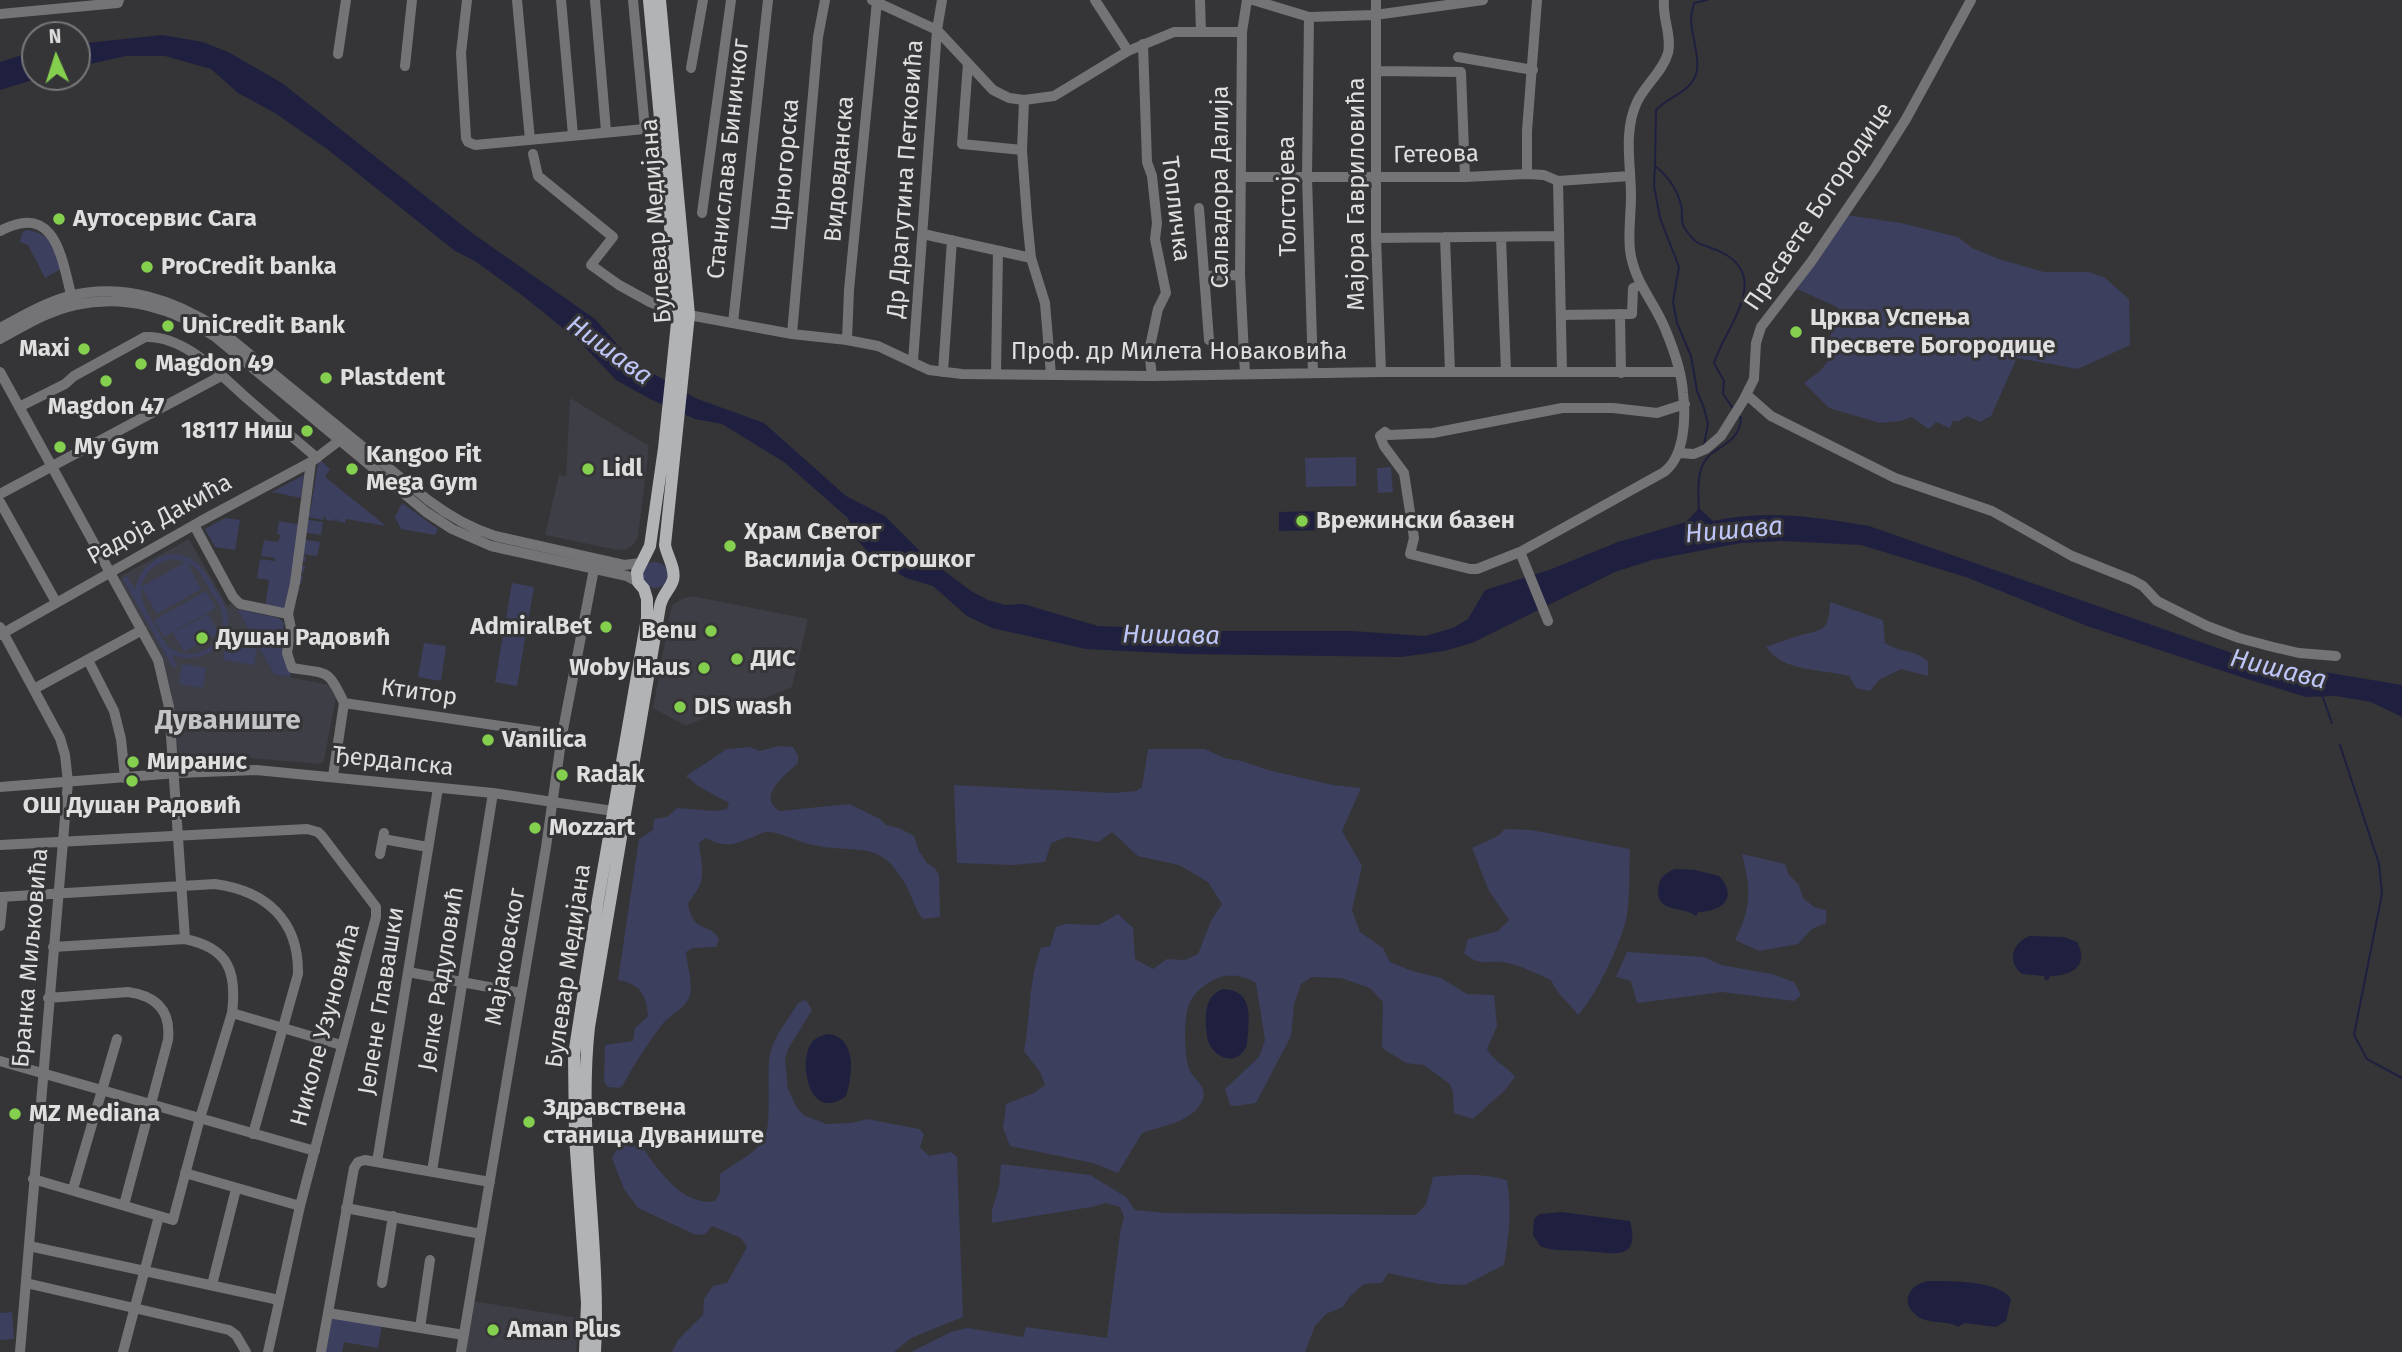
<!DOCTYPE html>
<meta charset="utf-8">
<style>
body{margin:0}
#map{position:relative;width:2402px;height:1352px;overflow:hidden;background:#353537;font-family:"Fira Sans",sans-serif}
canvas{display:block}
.north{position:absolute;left:21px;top:21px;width:70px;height:70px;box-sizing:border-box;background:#353537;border:2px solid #79797b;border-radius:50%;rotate:357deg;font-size:19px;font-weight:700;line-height:28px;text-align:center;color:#dfdfe0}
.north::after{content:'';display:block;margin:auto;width:24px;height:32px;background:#84cf4d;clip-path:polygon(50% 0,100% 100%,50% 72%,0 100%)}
</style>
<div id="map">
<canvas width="2402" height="1352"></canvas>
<div class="north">N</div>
</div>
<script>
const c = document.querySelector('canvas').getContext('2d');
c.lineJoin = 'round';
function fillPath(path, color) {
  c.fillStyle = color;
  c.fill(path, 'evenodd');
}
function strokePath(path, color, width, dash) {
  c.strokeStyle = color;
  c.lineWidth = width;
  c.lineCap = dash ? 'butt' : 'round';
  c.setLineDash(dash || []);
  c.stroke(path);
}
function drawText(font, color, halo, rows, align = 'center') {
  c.font = font + ' "Fira Sans",sans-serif';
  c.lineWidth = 6;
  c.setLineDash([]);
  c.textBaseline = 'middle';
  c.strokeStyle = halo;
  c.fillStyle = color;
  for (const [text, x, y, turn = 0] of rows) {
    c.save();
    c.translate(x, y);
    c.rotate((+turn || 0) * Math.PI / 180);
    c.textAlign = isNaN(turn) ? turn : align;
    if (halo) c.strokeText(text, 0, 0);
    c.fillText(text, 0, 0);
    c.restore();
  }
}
const built = new Path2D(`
 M 570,398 L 649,446 L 638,537 L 634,544 L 627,549 L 617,550 L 545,535 L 559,475 L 566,476 Z
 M 189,539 L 227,606 L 233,602 L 274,674 L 330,685 L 336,697 L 324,761 L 320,764 L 250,758 L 183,761 L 179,759 L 171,691 L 162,658 L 120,581 L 121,576 Z
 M 692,596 L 808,619 L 792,687 L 749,705 L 712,715 L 686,726 L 653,708 L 670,614 L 673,604 L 684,598 Z
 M 473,1301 L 579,1318 L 576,1352 L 465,1352 Z`);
const green = new Path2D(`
 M 1846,215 L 1901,223 L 1958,237 L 1972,248 L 1999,259 L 2044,272 L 2088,272 L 2104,277 L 2129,299 L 2130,345 L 2078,369 L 2017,358 L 1991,416 L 1980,422 L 1967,416 L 1959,421 L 1953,421 L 1950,428 L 1936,422 L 1929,429 L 1911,417 L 1901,421 L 1880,423 L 1829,408 L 1804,383 L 1820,371 L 1832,356 L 1826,350 L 1839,308 L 1797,289 Z
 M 27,230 C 51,233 54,248 62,268 L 45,278 L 28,245 L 20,242 L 22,233 Z
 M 1356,457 L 1356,486 L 1306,487 L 1305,458 Z
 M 319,459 L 330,469 L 325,477 L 386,526 L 346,519 L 345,523 L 337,521 L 336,517 L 335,521 L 326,520 L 325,515 L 323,520 L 303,516 L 303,511 L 310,512 Z
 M 1391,467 L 1393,492 L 1378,493 L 1377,468 Z
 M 304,475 L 301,498 L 272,492 Z
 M 402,503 L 438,529 L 435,535 L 401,529 L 395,517 Z
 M 225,518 L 240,520 L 235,550 L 215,547 L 205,529 Z
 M 303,519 L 323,522 L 321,535 L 302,532 L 301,539 L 320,542 L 317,556 L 300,554 L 299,555 L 306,557 L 305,562 L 299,561 L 298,565 L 305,566 L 304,572 L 297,571 L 296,575 L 303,576 L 301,584 L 296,583 L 300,589 L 290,609 L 265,608 L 269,580 L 257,578 L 260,559 L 275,561 L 275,558 L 261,556 L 264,540 L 278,542 L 281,535 L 277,534 L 279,521 L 296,524 Z
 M 173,554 C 195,555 203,568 214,586 C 219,596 226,605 228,616 C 232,649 199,665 172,655 L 177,666 L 173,668 L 123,579 L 127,576 L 135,590 C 139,570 152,557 173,554 ZM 173,559 L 186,562 L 141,587 C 146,570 157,562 173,559 ZM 187,562 C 199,568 204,579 210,591 C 215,598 221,606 222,615 C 228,643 196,664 172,649 C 164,644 161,635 156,627 C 149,615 139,602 142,588 L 157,614 L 201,589 Z
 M642 575a13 13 0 1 1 26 0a13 13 0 1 1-26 0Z
 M 512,583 L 534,587 L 517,686 L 495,682 Z
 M 206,591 L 216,608 L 164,637 L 154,620 Z
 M 1830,602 L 1883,620 L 1885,643 C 1900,653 1916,649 1928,662 L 1928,676 L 1901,669 L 1879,680 L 1870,691 L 1856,688 L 1849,676 C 1821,669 1783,672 1766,647 C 1775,644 1785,640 1794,637 C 1820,629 1829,635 1830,602 Z
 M 237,609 L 279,618 L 284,623 L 282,641 L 288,642 L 292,668 L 290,677 L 274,674 Z
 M 208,614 L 219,633 L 184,652 L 173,633 Z
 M 424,643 L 446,646 L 441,681 L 418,677 Z
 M 226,644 L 257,649 L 254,665 L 223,660 Z
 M 182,664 L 206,668 L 203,688 L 179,684 Z
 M 778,746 L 793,747 L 798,755 L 798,763 C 785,775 756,797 780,811 L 849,804 L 880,819 L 886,825 L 899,828 L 914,836 L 919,851 L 927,863 L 935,868 L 939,875 L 940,917 L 923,919 C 915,909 912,897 906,885 C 879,837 858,855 813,845 C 801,843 778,831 767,832 C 762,832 756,836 751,838 C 731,845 725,848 706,838 L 699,843 C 702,872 708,879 688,903 C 693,935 709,921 719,939 L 716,947 L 692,948 L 686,952 C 687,964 693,983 690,995 C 686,1009 669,1015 661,1026 C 647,1045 634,1064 623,1085 L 619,1088 L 608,1087 L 604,1082 L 605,1045 L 633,1041 L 635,1028 L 648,1016 C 646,995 641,984 618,980 L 639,839 L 653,830 L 654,819 L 667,817 L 677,808 L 715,811 L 727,809 L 729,803 L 698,786 L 686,776 L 727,749 L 749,747 L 760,751 Z
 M 1148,749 L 1205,749 L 1224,758 L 1242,761 L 1268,770 L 1333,785 L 1361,788 L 1342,831 L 1362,866 L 1352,910 L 1360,932 L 1383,948 L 1390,962 L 1412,971 L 1441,978 L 1467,994 L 1494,995 L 1497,1026 L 1487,1049 C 1493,1061 1507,1066 1515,1077 L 1505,1090 L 1473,1119 L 1454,1113 L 1453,1093 L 1450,1084 L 1424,1065 L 1406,1063 L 1382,1048 L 1383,1002 L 1370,988 L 1341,978 L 1312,977 L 1301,984 L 1294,1004 L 1291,1036 L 1256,1103 L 1236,1106 L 1230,1105 L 1225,1089 L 1259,1057 L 1265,1040 L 1256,983 C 1243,975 1230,973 1215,979 C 1206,984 1197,990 1191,1000 C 1183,1013 1184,1054 1189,1069 C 1194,1081 1209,1086 1202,1101 C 1193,1122 1162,1126 1142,1133 L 1118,1173 L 1093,1163 L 1010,1146 L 1003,1128 L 1006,1104 L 1034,1093 L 1045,1085 L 1040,1072 L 1024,1051 C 1031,1016 1028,981 1041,948 L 1050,946 L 1056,927 L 1065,924 L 1099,925 L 1118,914 L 1133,928 L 1135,959 L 1153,969 L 1167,959 L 1185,960 L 1198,954 L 1211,921 L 1222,904 L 1208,882 L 1179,865 L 1138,856 L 1112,832 L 1099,842 L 1067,837 L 1051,843 L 1045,862 L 1014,865 L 957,863 L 954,785 L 1113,793 L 1136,791 L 1142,787 Z
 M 1505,829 L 1531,830 L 1630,849 C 1629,870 1630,893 1627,914 C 1624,938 1595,998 1578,1015 C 1568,1001 1558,996 1551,980 C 1537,974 1522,966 1507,963 C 1489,959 1480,968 1464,953 L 1468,939 L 1498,931 L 1509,920 L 1489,891 L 1472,848 L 1498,836 Z
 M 1742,854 L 1785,864 L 1789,875 L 1799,885 L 1803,898 L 1814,907 L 1826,910 L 1826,923 L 1812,929 L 1798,944 L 1759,951 L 1735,940 C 1752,907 1751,890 1742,854 Z
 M 1627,952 L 1704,957 L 1721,965 L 1772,974 L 1794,982 L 1801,995 L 1794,1001 L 1722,992 L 1637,1003 L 1631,981 L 1616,977 Z
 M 806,1000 L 812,1010 L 788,1049 L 785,1060 L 788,1089 L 797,1108 L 805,1116 L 827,1124 L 852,1123 L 867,1119 L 919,1129 L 924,1134 L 920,1147 L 929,1156 L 951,1152 L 957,1157 L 963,1317 L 911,1338 L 894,1352 L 672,1352 L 678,1340 L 703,1315 L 704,1299 L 713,1286 L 727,1283 L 747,1247 L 741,1238 L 712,1226 L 705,1234 L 696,1235 L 638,1208 L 624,1189 L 612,1158 L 621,1142 L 631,1147 L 641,1145 C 657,1169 683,1207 715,1201 L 720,1192 L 720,1174 C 734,1163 753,1155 763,1141 C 773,1128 766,1075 770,1055 C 773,1036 789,1019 798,1003 Z
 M 1001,1164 L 1090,1175 L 1126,1197 L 1135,1210 L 1164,1213 L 1416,1215 L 1426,1204 L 1433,1177 C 1458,1174 1482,1173 1507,1180 C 1512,1209 1509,1235 1504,1265 L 1465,1285 L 1438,1284 L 1388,1273 L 1382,1283 L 1364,1284 L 1350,1296 L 1343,1307 L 1326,1314 L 1315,1326 L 1305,1352 L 911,1352 L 951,1332 L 967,1328 L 1023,1337 L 1026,1327 L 1107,1338 L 1120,1233 L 1124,1217 L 1120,1207 L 1106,1203 L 1091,1207 L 992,1223 L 992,1210 L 999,1187 Z
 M 12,1312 L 14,1339 L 0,1340 L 0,1313 Z
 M 330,1316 L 382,1325 L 378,1348 L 344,1342 L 342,1352 L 324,1352 Z`);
const water = new Path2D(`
 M 162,35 L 203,42 L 230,53 L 282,83 L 472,233 L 595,319 L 632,361 L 695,398 L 764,423 L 846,496 L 885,516 L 927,558 L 971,591 L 988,600 L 1005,605 L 1023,604 L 1098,626 L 1216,631 L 1352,631 L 1425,636 L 1453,628 L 1468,619 L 1485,590 L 1549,570 L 1618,542 L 1686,522 L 1699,508 L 1713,521 C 1765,509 1817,517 1869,526 L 2252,660 L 2402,685 L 2402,717 L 2371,702 L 2336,696 L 2306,697 L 2244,678 L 2087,626 L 1966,577 L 1861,545 L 1781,541 L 1741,543 L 1652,560 L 1615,572 L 1472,643 L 1444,651 L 1401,657 L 1184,654 L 1086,649 L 992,628 L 967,616 L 933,586 L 906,578 L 878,562 L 856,539 L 848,518 L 784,462 L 722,424 L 695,419 L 650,399 L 616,380 L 580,342 L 523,296 L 475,261 L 455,251 L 327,149 L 275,113 L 238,93 L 211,69 L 165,56 L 126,56 L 77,67 L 77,44 Z
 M 35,51 L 35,77 L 42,77 L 0,90 L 0,62 Z
 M 1325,511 L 1326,530 L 1279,531 L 1279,512 Z
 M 1675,869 L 1695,870 L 1719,876 C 1739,897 1722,912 1698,912 L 1696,916 C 1684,905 1652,915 1659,884 C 1661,876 1667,872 1675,869 Z
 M 2030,936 L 2064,937 L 2077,942 C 2090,966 2071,976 2050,976 L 2048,980 L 2045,980 L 2044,976 L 2022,974 C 2006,961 2013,942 2030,936 Z
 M 1223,989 C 1250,990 1250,1011 1248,1033 C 1247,1038 1248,1045 1245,1049 C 1233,1069 1209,1054 1207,1036 C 1205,1018 1203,996 1223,989 Z
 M 828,1034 C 857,1037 853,1075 846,1096 C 808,1125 797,1057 813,1041 C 817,1037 823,1035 828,1034 Z
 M 1561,1212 L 1630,1221 C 1641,1262 1613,1253 1585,1251 C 1570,1250 1555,1252 1540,1246 L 1533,1235 L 1534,1219 L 1540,1214 Z
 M 1928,1281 C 1949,1281 1999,1280 2011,1299 L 2006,1321 L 1996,1327 L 1965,1323 L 1958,1327 C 1947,1320 1932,1324 1920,1318 C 1899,1305 1907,1285 1928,1281 Z`);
const stream = new Path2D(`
 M 1707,0 L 1694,3 C 1693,8 1691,14 1691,19 C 1691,37 1703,62 1694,79 C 1686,94 1666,98 1656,110 L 1655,166 C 1669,177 1680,193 1682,211 C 1682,218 1681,222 1684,227 C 1698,250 1705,243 1723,253 C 1772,279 1724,329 1714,363 L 1724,381 L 1723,394 L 1734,410
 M 1655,167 L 1654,186 L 1660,218 L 1679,267 L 1673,302 L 1677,323 L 1691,356 L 1697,391 L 1704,408 L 1708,424 L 1704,445
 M 1699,509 C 1698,496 1697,476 1703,464 C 1713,444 1739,447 1741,418 L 1738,414
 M 2322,695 L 2332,723
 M 2340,745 L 2379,864 L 2382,894 L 2354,1035 L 2367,1059 L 2402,1078`);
const minor = new Path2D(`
 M 467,0 L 461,53 L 466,138 L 468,142 L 475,145 L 645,129 L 633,0
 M 517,0 L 530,140
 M 561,0 L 573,135
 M 595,0 L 606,131
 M 872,0 L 937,30 L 993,90 L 1009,98 L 1024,100 L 1054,96 L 1128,51 L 1174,32 L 1242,32
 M 1095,0 L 1128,51
 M 1200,0 L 1201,32
 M 1253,0 L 1309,17 L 1375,15 L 1483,0
 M 1376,0 L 1376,238 L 1381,372
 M 0,14 L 118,3 L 119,0
 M 1309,17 L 1307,177 L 1313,373
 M 1143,44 L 1147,162 L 1152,176 L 1157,223 L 1155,239 L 1166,293 L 1158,309 L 1149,351 L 1152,376
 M 338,54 L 346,0
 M 1458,57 L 1533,70
 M 968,63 L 962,144 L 1022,150
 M 405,66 L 412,0
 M 691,68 L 703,0
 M 1377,71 L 1461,72 L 1465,177
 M 1024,100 L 1022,150 L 1027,218 L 1031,258 L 1045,303 L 1051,375
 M 533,154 L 538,176 L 613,237 L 591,265 L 619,285 L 650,302 L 678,313 L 792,334 L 847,340 L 878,346 L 929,370 L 962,374 L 1152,376 L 1381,372 L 1678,372
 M 1527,174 L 1527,131 L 1537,0
 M 1241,177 L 1465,177 L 1527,174 L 1544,175 L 1558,181 L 1630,176
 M 1558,181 L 1562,372
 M 1199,208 L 1209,340
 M 702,213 L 731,0
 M 0,231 C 58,200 62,263 73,302
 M 923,234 L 1031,258
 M 1445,237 L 1450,372
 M 1501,237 L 1506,372
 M 1376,238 L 1559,236
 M 1204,276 L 1240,275
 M 1620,314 L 1621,373
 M 1561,315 L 1632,314 L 1633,288 L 1640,285
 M 733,323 L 768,0
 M 0,328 C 22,316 44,303 69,296 C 122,282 175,300 219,329 L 428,500 C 449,516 470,528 495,536 L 624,565 L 641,563
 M 792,334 L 818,37 L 825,0
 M 0,339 C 24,326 48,311 75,305 C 125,294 173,308 214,336 L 426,512 L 452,529 L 491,546 L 627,576 L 638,582
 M 847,340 L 849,290 L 877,1
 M 913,361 L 937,30 L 942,0
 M 0,372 L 158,660 L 169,707 L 185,939
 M 943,372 L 952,240
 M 996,374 L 998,251
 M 1245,374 L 1240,275 L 1242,32 L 1247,0
 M 1747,395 L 1771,416 L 1895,478 L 1992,511 L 2072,556 L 2132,580 L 2143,586 L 2157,601 L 2207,626 L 2239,638 L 2273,647 L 2299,653 L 2336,656
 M 19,407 L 65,384 L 74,376 L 145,337 C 186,335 222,377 250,401 C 272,420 295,439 317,458
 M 1679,453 L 1694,454 L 1706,449 L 1721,436 L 1743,401 L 1754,379 L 1756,343 L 1761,327 L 1811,262 L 1875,168 L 1906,119 L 1971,0
 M 311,462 L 295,583 L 288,614 L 291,628 L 287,653 L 292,668 C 328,674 328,668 344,703
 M 0,494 L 221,376
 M 0,502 L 56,602
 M 194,525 L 233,597 L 240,604 L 288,614
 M 1520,552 L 1477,569 L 1470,569 L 1410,554 L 1414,538 L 1404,473 L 1384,446 L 1380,436 L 1385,432 L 1389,435 L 1433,433 L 1562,408 L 1613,408 L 1657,413 L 1685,404
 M 1548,621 L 1520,552 L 1664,472 C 1685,456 1686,417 1683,393 C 1682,375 1673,348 1666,331 C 1655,302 1634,283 1630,250 C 1628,232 1631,214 1631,196 C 1631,164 1623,132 1637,102 C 1645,85 1663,71 1668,53 C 1672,35 1662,18 1664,0
 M 0,627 L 60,738 L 65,755 L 68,782 L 20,1352
 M 0,635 L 201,521 L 311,462 L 340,440
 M 88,660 L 114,711 L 121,739 L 125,778
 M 34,689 L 142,630
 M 344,703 L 562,735
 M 333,776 L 344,703
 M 0,787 L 177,773 L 256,770 L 493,793 L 613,811
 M 383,839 L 428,847
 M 0,845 L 307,829 L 318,832 L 322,836 L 376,907 L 376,917 L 300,1206 L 268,1352
 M 380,854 L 384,833
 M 0,897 L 215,884 C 266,891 299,920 298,974 L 253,1134
 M 0,926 L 3,897
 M 408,972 L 521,993
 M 48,998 L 128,992 C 157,996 171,1011 168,1040 L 124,1205
 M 232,1013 L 341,1045
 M 0,1061 L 315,1151
 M 377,1162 L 438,788
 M 432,1171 L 493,793
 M 185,1173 L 300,1206
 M 33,1179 L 173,1220 L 200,1118 L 232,1013 C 237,972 229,948 185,939 L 53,947
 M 73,1189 L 117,1039
 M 346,1208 L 481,1234
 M 29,1246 L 279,1300
 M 26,1283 L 229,1330 L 236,1335 L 246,1352
 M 382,1283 L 393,1216
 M 212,1285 L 236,1189
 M 328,1313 L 464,1335
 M 420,1328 L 430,1260
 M 123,1352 L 159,1216
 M 321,1352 L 354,1168 L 358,1162 L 365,1160 L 490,1182
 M 461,1352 L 546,847 L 562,735 L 594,569`);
const major = new Path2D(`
 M 585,1352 L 587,1303 L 575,1137 L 574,1055 L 598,900 L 647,618 L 647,599 L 644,589 L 638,582 L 637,572 L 650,546 L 664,448 L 678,313 L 649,0
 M 595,1352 C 601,1243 577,1136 589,1027 L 660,606 C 663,593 670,590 673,580 C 676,569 667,556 665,545 L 689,315 L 660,0`);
const markers = [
 [59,219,7,"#84cf4d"],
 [147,267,7,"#84cf4d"],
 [168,326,7,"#84cf4d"],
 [1796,332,7,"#84cf4d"],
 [84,349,7,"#84cf4d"],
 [141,364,7,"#84cf4d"],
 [326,378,7,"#84cf4d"],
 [106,381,7,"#84cf4d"],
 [307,431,7,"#84cf4d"],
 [60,447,7,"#84cf4d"],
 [352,469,7,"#84cf4d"],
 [588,469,7,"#84cf4d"],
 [1302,521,7,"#84cf4d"],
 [730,546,7,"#84cf4d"],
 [606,627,7,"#84cf4d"],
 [711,631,7,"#84cf4d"],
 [202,638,7,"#84cf4d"],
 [737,659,7,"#84cf4d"],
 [704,668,7,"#84cf4d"],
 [680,707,7,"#84cf4d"],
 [488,740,7,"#84cf4d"],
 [133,762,7,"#84cf4d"],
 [562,775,7,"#84cf4d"],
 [132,781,7,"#84cf4d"],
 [535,828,7,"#84cf4d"],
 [15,1114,7,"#84cf4d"],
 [529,1122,7,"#84cf4d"],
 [493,1330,7,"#84cf4d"]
];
const streetNames = [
 ["Гетеова",1436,155,-1],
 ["Станислава Биничког",729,159,-84],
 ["Црногорска",786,165,-85],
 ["Видовданска",840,169,-85],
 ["Др Драгутина Петковића",906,179,-86],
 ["Салвадора Далија",1221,187,-90],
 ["Мајора Гавриловића",1357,194,-90],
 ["Толстојева",1288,196,-91],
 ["Пресвете Богородице",1819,207,-56],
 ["Топличка",1175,209,83],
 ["Булевар Медијана",657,221,-94],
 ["Проф. др Милета Новаковића",1179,352],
 ["Радоја Дакића",160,520,-29],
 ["Ктитор",419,693,8],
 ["Ђердапска",393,762,6],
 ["Мајаковског",506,957,-80],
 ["Бранка Миљковића",31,958,-85],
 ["Булевар Медијана",569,966,-82],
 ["Јелке Радуловић",442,979,-81],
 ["Јелене Главашки",382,1001,-81],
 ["Николе Узуновића",326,1025,-75]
];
const poiNames = [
 ["Аутосервис Сага",73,219],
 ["ProCredit banka",161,267],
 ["Црква Успења",1810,318],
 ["Пресвете Богородице",1810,346],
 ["UniCredit Bank",182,326],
 ["Maxi",70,349,"right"],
 ["Magdon 49",155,364],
 ["Plastdent",340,378],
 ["Magdon 47",106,407,"center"],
 ["18117 Ниш",293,431,"right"],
 ["My Gym",74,447],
 ["Kangoo Fit",366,455],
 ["Mega Gym",366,483],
 ["Lidl",602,469],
 ["Врежински базен",1316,521],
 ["Храм Светог",744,532],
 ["Василија Острошког",744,560],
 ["AdmiralBet",592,627,"right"],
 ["Benu",697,631,"right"],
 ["Душан Радовић",216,638],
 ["ДИС",751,659],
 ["Woby Haus",690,668,"right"],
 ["DIS wash",694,707],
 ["Vanilica",502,740],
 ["Миранис",147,762],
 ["Radak",576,775],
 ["ОШ Душан Радовић",132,806,"center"],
 ["Mozzart",549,828],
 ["Здравствена",543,1108],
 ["станица Дуваниште",543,1136],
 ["MZ Mediana",29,1114],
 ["Aman Plus",507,1330]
];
const waterNames = [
 ["Нишава",609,351,36],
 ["Нишава",1734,531,-5],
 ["Нишава",1171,636,1],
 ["Нишава",2278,670,14]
];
const quarterNames = [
 ["Дуваниште",228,721]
];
fillPath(built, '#3d3e46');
fillPath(green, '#3c3f5e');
fillPath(water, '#1f2040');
strokePath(stream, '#1f2040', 2);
strokePath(minor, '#747476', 10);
strokePath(major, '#b2b3b5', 12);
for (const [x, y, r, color] of markers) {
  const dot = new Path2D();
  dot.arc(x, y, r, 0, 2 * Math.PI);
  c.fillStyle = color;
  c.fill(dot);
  strokePath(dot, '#353537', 2.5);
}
drawText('24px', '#dfdfe0', '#353537', streetNames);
drawText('bold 24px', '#dfdfe0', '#353537', poiNames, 'left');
drawText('italic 26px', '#bec5f7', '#353537', waterNames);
drawText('bold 28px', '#c3c4c7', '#353537', quarterNames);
</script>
